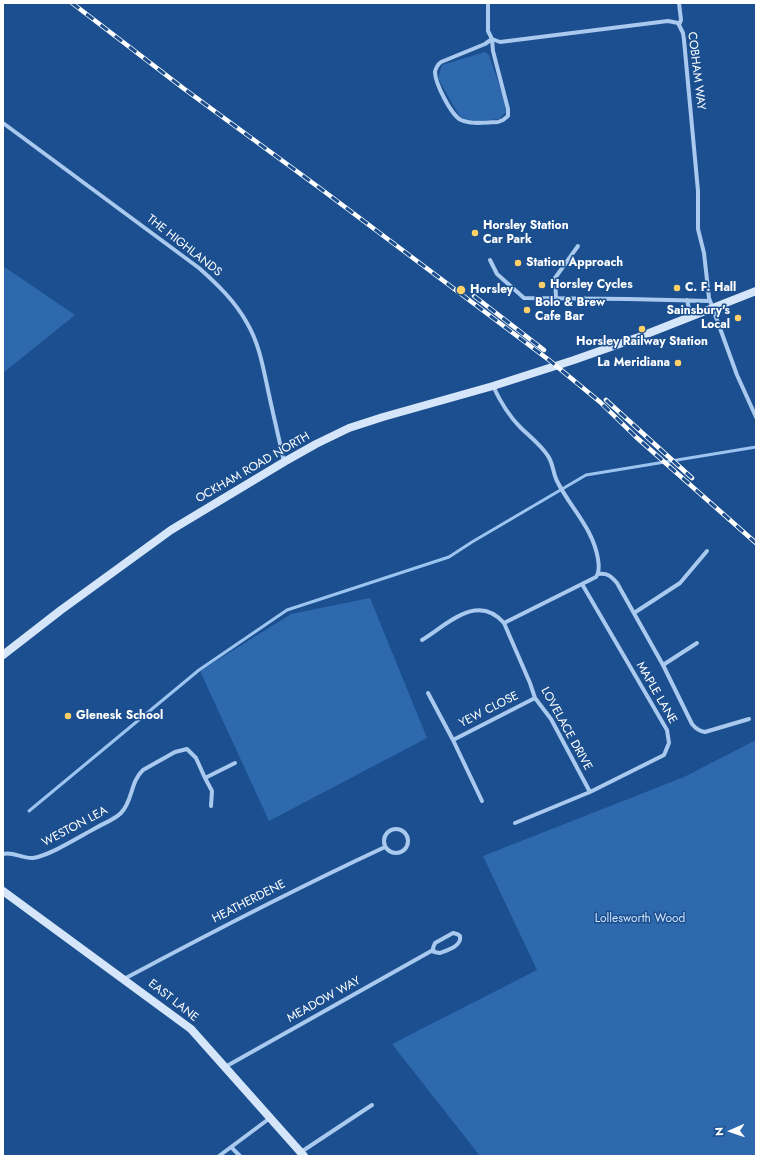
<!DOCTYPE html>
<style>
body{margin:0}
#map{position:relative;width:759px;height:1159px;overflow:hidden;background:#1b4f8f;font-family:Jost,sans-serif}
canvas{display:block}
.frame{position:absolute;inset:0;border:4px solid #fff;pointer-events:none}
.north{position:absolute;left:711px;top:1111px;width:40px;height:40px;-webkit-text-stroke:3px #1b4f8f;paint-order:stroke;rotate:268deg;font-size:11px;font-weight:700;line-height:16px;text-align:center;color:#fff}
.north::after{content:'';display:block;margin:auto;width:14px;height:18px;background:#fff;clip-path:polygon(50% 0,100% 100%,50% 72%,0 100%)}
</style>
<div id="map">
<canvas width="759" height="1159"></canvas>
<div class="frame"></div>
<div class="north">N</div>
</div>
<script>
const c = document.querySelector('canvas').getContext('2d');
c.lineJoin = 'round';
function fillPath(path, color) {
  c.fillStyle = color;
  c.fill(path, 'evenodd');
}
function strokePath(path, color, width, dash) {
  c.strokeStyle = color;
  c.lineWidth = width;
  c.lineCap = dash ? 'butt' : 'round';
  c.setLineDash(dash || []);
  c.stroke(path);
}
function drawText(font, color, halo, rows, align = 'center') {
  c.font = font + ' Jost,sans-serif';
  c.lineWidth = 3;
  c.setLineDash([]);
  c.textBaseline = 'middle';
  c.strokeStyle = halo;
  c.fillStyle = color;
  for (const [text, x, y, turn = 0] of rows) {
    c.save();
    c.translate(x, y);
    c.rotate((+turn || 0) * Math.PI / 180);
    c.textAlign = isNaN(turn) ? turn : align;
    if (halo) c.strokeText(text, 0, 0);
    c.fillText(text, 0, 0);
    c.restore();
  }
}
const green = new Path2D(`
 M 485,52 L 489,55 L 505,102 L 506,112 L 499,119 C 489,120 470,123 461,117 C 457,113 442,85 438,78 L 442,65 Z
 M 3,266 L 75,315 L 3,373 Z
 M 370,598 L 427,738 L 269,821 L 200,671 L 291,614 Z
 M 756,740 L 756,1156 L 480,1156 L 392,1044 L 537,970 L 483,856 L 684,777 Z`);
const stream = new Path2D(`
 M 29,811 L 199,670 L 287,610 L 449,557 L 472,542 L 586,475 L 756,447`);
const street = new Path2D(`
 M 488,3 L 488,31 L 492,39 L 493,51 L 508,109 L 508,116 L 503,120 L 498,122 C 487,122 472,125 461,120 C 451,115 435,83 435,72 C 436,67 437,65 441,62 L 485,44 L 492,39
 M 679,3 L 681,20 L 679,25
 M 492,39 L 500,42 L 668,21 L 678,23 L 683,33 L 684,40 L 698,191 L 698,229 L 704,253 L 709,298 L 737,375 L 756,417
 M 3,123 L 199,268 C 217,284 235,301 247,323 C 259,343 263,367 268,390 C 273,414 279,438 284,462
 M 490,260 L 497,274 L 524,298 L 628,299 L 710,301
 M 556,298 L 555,278 L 578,246
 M 687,300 L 691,317
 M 493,386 C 500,401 508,415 520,427 C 529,436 540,444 548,456 C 553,463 553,473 557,481 C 571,509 593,528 598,559 C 599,565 600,572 596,577 L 504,623 L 530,683 L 535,698 L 551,719 L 590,792
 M 598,574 C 608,573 611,576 617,583 L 663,665 L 692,724 C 696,729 699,731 705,732 L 749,719
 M 634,613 L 680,583 L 707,551
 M 422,640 C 447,625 477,592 504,623
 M 663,665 L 697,643
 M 428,693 L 453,740 L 482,801
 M 453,740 L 535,698
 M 205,778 L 212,791 L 211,806
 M 515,823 L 590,792 L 664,755 L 669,743 L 667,730 L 582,584
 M384 841a12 12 0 1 1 24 0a12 12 0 1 1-24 0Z
 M 3,854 C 12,851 23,859 33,858 C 51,855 77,838 94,829 C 102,824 114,820 121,813 C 133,801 130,782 143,770 L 175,752 L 187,749 L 196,758 L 205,778 L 235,763
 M 453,933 L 457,934 L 460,936 C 462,946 448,950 440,953 L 434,952 L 433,948 L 435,943 Z
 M 124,979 C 210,933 297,888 385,847
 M 225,1067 L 433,950
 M 231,1147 L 240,1156
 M 301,1152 L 372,1105
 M 219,1156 L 270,1118`);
const secondary = new Path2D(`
 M 3,655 L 61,610 L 171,530 L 284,462 L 316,444 L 349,428 L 383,417 L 493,386 L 574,360 L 639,337 L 756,291
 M 3,891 L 191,1029 L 304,1156`);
const rail = new Path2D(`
 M 72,3 L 183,88 L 321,189 L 549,360 L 600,402 L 636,437 L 756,543
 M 474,296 L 544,350
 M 606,400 L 692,478`);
const markers = [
 [475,233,4,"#ffd166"],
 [518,263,4,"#ffd166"],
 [542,285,4,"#ffd166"],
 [677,288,4,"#ffd166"],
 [461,290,5,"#ffd166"],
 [527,310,4,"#ffd166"],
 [738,318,4,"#ffd166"],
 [642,329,4,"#ffd166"],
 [678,363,4,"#ffd166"],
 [68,716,4,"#ffd166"]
];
const streetNames = [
 ["COBHAM WAY",696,71,83],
 ["THE HIGHLANDS",184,246,38],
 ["OCKHAM ROAD NORTH",253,468,-30],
 ["MAPLE LANE",656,693,60],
 ["YEW CLOSE",489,710,-27],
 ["LOVELACE DRIVE",566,729,61],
 ["WESTON LEA",75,827,-28],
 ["HEATHERDENE",249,902,-27],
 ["MEADOW WAY",324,1000,-29],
 ["EAST LANE",173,1001,38]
];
const poiNames = [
 ["Horsley Station",483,226],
 ["Car Park",483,240],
 ["Station Approach",526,263],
 ["Horsley Cycles",550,285],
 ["C. F. Hall",685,288],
 ["Horsley",470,290],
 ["Bolo & Brew",535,303],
 ["Cafe Bar",535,317],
 ["Sainsbury's",730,311,"right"],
 ["Local",730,325,"right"],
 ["Horsley Railway Station",642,342,"center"],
 ["La Meridiana",670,363,"right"],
 ["Glenesk School",76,716]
];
const parkNames = [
 ["Lollesworth Wood",640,919]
];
fillPath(green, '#2e69ad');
strokePath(stream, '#9cc4f0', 3);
strokePath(street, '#a9c9ee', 4);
strokePath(secondary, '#d6e6fa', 8);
strokePath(rail, '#fff', 4.5);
strokePath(rail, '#1b4f8f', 3, [9]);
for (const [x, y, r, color] of markers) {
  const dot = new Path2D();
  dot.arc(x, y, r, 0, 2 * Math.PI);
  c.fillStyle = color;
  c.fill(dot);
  strokePath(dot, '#1b4f8f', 1.5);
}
drawText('12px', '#fff', '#1b4f8f', streetNames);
drawText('bold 12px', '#fff', '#1b4f8f', poiNames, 'left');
drawText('12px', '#cfe3fa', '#1b4f8f', parkNames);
</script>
